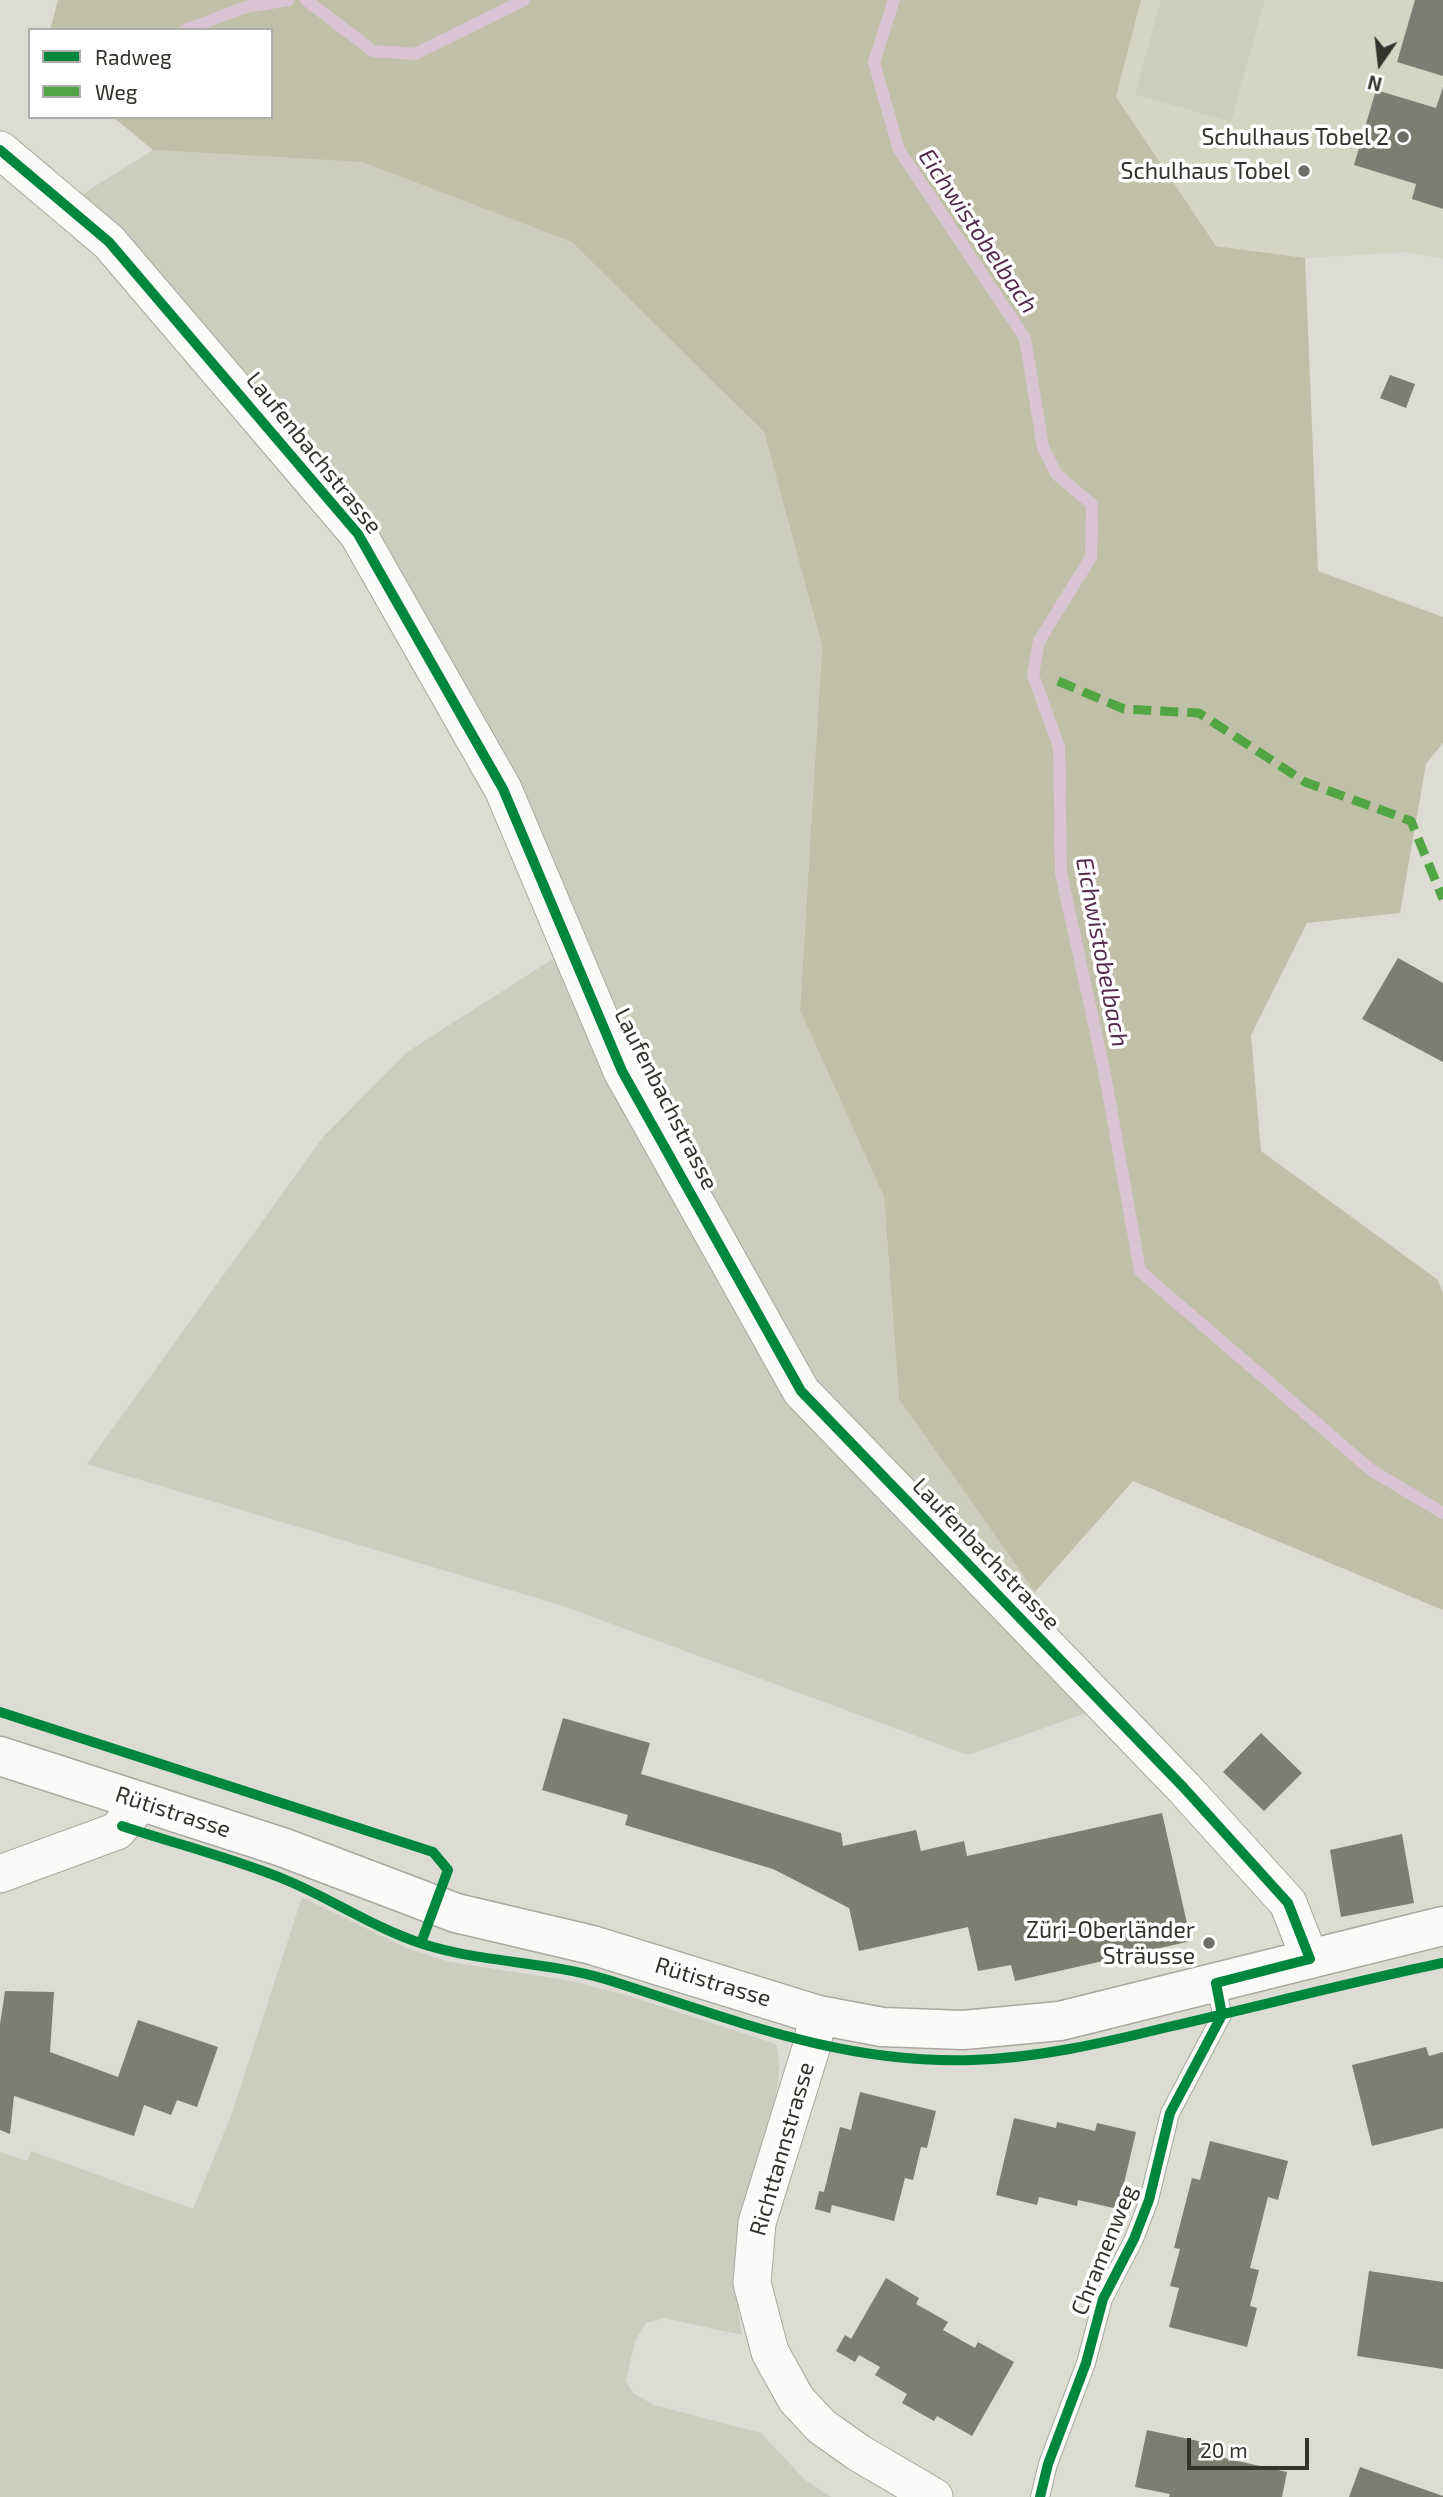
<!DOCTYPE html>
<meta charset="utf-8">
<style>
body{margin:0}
#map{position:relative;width:1443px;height:2497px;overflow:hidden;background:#dcdcd2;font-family:"Exo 2",sans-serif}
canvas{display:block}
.legend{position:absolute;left:28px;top:28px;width:245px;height:91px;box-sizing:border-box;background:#fff;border:2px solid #adadab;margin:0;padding:9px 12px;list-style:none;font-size:21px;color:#33332d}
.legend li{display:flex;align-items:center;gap:14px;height:35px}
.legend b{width:35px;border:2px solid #adadab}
.north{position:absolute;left:1345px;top:28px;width:70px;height:70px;-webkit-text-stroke:5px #fff;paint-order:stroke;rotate:194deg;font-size:19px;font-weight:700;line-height:28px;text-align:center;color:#33332d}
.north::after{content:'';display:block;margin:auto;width:24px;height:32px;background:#33332d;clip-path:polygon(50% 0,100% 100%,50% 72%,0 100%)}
.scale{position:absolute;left:1187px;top:2438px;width:122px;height:32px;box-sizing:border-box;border:4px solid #33332d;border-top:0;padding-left:9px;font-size:21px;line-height:24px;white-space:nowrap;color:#33332d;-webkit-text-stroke:5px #fff;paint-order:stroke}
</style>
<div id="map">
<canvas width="1443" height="2497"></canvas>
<ul class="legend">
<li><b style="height:9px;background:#00873e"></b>Radweg</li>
<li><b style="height:9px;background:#52a543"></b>Weg</li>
</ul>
<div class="north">N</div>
<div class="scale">20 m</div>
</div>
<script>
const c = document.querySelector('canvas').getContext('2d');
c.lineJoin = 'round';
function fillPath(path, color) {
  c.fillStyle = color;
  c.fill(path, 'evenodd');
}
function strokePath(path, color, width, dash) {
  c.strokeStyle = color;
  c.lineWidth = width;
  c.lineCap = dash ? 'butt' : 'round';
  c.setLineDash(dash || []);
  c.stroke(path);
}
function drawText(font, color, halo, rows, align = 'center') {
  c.font = font + ' "Exo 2",sans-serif';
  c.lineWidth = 7;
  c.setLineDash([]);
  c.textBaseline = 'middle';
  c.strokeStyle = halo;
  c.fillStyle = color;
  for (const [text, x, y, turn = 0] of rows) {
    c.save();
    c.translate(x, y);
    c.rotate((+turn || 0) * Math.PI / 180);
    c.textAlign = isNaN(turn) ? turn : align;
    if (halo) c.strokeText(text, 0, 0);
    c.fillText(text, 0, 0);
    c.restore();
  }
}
const built = new Path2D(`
 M 1141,0 L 1443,0 L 1443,259 L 1408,252 L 1305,258 L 1216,246 L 1116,97 Z`);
const green = new Path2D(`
 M 1161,0 L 1265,0 L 1231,122 L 1135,94 Z
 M 153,150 L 362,162 L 573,242 L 764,432 L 822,646 L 800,1009 L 884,1197 L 899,1399 L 1035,1592 L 1015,1614 L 1103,1707 L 968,1755 L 560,1605 L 87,1464 L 323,1137 L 407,1052 L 570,948 L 358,534 L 65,205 Z
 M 302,1897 L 406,1948 L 450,1962 L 572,1981 L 629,1996 L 776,2044 C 789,2088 753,2167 742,2212 C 731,2257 735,2290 742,2335 L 664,2318 L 646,2323 L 635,2341 L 626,2380 L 633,2393 L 654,2405 L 761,2433 L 805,2480 L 831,2497 L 0,2497 L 0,2152 L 27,2161 L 31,2151 L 193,2209 L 232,2113 Z`);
const forest = new Path2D(`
 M 58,0 L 1141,0 L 1116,97 L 1216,246 L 1305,258 L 1318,571 L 1443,617 L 1443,743 L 1426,764 L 1400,913 L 1307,923 L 1251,1035 L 1261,1151 L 1438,1280 L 1443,1293 L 1443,1610 L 1133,1481 L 1035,1592 L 899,1399 L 884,1197 L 800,1010 L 822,646 L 764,432 L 572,242 L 362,162 L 153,150 L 113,117 L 271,117 L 271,30 L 50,30 Z`);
const stream = new Path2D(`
 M 306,0 L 373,51 L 415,54 L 524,0
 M 894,0 L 874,62 L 899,150 L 1025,338 L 1043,447 L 1057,475 L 1092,504 L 1091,557 L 1039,641 L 1033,675 L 1059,747 L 1061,873 L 1105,1075 L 1140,1271 L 1371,1470 L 1443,1513
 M 185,30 L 246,7 L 289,0`);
const building = new Path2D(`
 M 1415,0 L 1443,0 L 1443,76 L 1397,62 Z
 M 1443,87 L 1443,209 L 1412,199 L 1416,184 L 1354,165 L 1376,90 L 1436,108 Z
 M 1390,375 L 1415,384 L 1406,408 L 1380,398 Z
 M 1398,958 L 1443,983 L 1443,1062 L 1362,1019 Z
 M 563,1718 L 650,1743 L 641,1774 L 841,1833 L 843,1846 L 916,1830 L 921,1851 L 964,1841 L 967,1856 L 1162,1813 L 1191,1941 L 1015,1981 L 1011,1965 L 978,1971 L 968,1927 L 859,1951 L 849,1908 L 773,1869 L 625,1825 L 628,1815 L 542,1790 Z
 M 1261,1733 L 1302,1773 L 1264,1811 L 1223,1772 Z
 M 1402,1834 L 1414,1903 L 1341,1917 L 1330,1850 Z
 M 5,1991 L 54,1992 L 50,2052 L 118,2077 L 138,2020 L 218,2047 L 197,2107 L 177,2100 L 171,2115 L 144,2105 L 134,2136 L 14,2096 L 10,2134 L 0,2130 L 0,2024 Z
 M 1426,2047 L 1429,2056 L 1443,2052 L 1443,2128 L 1372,2146 L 1352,2065 Z
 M 860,2092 L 936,2111 L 927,2148 L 921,2147 L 913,2180 L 905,2178 L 894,2221 L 832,2205 L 830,2213 L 815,2209 L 819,2191 L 824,2192 L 840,2127 L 851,2130 Z
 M 1014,2118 L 1056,2128 L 1057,2122 L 1095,2131 L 1097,2123 L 1136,2132 L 1118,2209 L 1078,2200 L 1077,2206 L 1039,2197 L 1037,2205 L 996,2195 Z
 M 1210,2141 L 1288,2161 L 1278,2200 L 1268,2197 L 1250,2268 L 1259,2270 L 1250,2306 L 1257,2308 L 1247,2347 L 1169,2327 L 1179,2288 L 1170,2286 L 1180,2249 L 1174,2248 L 1192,2178 L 1200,2180 Z
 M 1369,2271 L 1443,2282 L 1443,2369 L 1357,2356 Z
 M 886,2278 L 919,2298 L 916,2304 L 948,2322 L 943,2330 L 975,2348 L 978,2342 L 1014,2362 L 972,2436 L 937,2416 L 934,2421 L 902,2403 L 907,2394 L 875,2375 L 880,2367 L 859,2355 L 855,2362 L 836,2351 L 845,2335 L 851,2339 Z
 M 1147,2430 L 1217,2445 L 1215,2456 L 1287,2472 L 1282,2497 L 1169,2497 L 1170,2494 L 1135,2487 Z
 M 1360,2467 L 1443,2496 L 1443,2497 L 1349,2497 Z`);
const lane = new Path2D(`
 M 1040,2497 L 1048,2464 L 1086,2363 L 1103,2299 L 1134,2239 L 1149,2200 L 1170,2113 L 1222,2015 L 1216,1983`);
const street = new Path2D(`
 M 0,150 L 109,242 L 358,534 L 503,789 L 622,1071 L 801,1391 L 1184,1788 L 1288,1903 L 1310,1959
 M 0,1874 L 117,1831 L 141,1802
 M 818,2015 L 812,2045 L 757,2223 L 752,2283 L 770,2352 L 796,2399 L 821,2426 L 859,2453 L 934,2497`);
const secondary = new Path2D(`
 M 0,1756 L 282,1847 L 456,1913 L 592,1945 L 818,2015 L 882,2027 L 963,2030 L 1060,2021 L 1443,1926`);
const quiet = new Path2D(`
 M 1058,681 L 1124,709 L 1199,713 L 1305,782 L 1411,821 L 1443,899`);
const cycleway = new Path2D(`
 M 0,150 L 109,242 L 358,534 L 503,789 L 622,1071 L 801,1391 L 1184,1788 L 1288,1903 L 1310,1959 L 1216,1983 L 1222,2015 L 1170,2113 L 1149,2200 L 1134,2239 L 1103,2299 L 1086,2363 L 1048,2464 L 1040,2497
 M 0,1712 L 433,1852 L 448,1870 L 421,1943
 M 122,1826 C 176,1844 233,1858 286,1880 C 332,1899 374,1928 423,1944 C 482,1963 545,1961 605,1979 C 730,2018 838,2064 972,2060 C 1039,2058 1103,2043 1168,2027 C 1260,2006 1351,1982 1443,1963`);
const markers = [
 [1403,137,7,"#6e6e67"],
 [1304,171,7,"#6e6e67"],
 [1209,1943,7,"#6e6e67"]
];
const poiNames = [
 ["Schulhaus Tobel 2",1389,137],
 ["Schulhaus Tobel",1290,171],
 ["Züri-Oberländer",1195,1930],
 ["Sträusse",1195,1956]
];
const streetNames = [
 ["Laufenbachstrasse",314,453,51],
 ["Laufenbachstrasse",666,1099,63],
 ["Laufenbachstrasse",986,1554,46],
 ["Rütistrasse",173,1812,18],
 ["Rütistrasse",713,1982,17],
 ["Richttannstrasse",782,2149,-74],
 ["Chramenweg",1104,2250,-68]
];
const waterNames = [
 ["Eichwistobelbach",978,231,56],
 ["Eichwistobelbach",1102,952,79]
];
fillPath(built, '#d5d5c3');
fillPath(green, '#cdcdbd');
fillPath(forest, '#c0c0a8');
strokePath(stream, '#dac4d3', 12);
fillPath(building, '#7d7d72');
strokePath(lane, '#a8a8a0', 20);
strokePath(street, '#a8a8a0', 39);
strokePath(secondary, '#a8a8a0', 41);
strokePath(lane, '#fafaf8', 18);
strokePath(street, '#fafaf8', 37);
strokePath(secondary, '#fafaf8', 38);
strokePath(quiet, '#52a543', 9, [18, 9]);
strokePath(cycleway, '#00873e', 10);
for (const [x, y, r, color] of markers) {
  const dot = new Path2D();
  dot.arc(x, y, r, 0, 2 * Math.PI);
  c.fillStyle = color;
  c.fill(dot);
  strokePath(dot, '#fff', 2.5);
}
drawText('23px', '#33332d', '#fff', poiNames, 'right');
drawText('23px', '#33332d', '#fff', streetNames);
drawText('italic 24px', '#552c4e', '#fff', waterNames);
</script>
